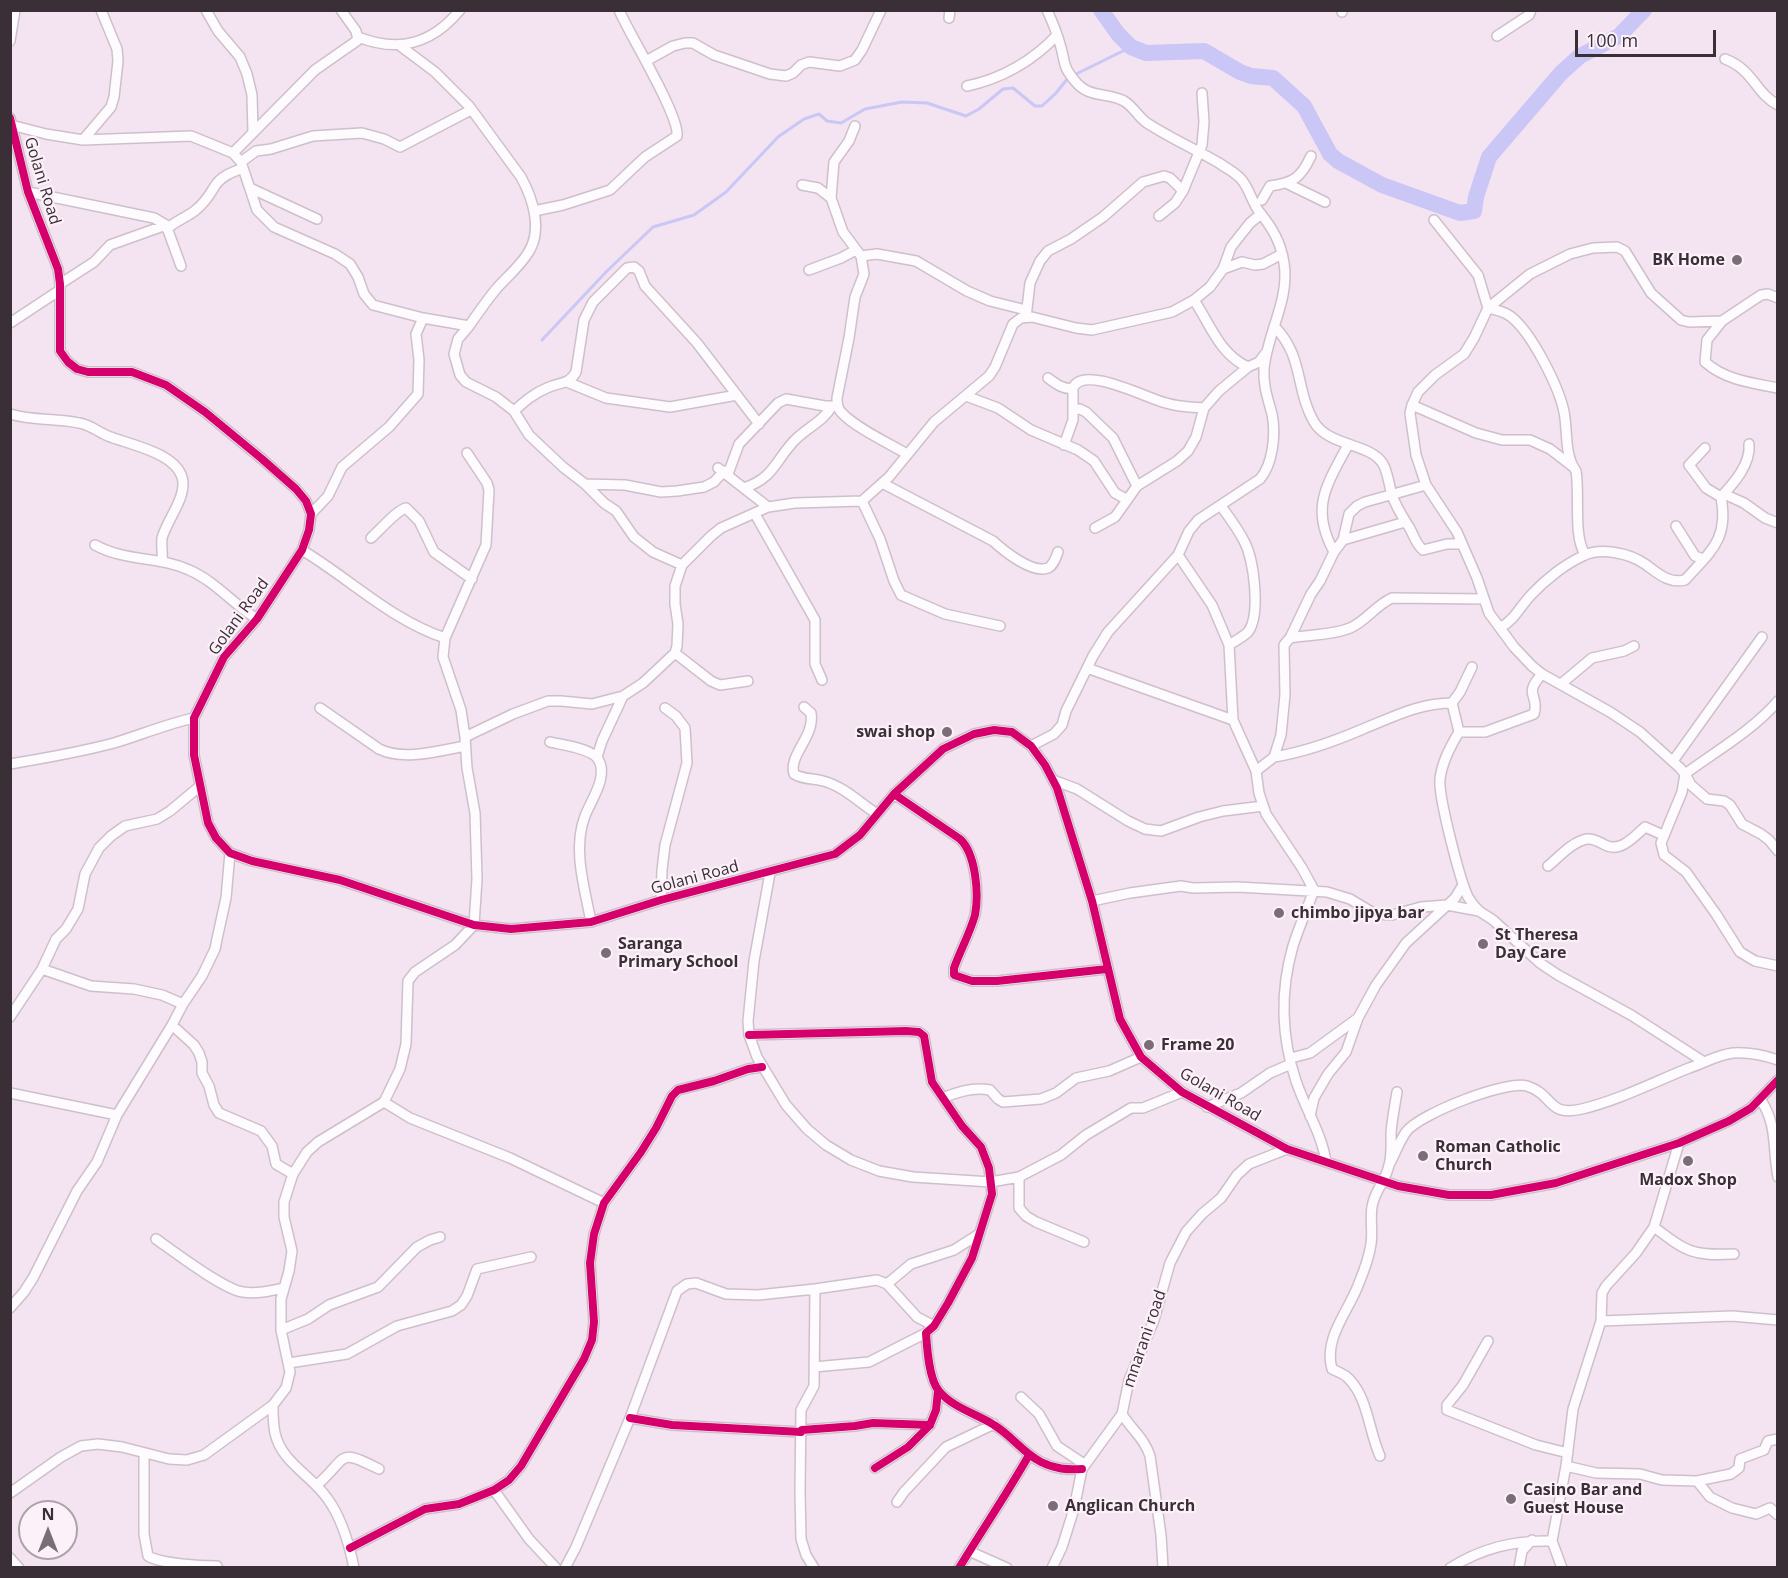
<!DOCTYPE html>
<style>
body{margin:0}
#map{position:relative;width:1788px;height:1578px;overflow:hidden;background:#f4e3f0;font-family:"Open Sans",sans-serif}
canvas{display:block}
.frame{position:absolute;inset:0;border:12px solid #3a2e37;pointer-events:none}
.north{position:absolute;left:18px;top:1500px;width:60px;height:60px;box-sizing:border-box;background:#fcf0f9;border:2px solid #aea2ab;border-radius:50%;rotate:0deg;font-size:16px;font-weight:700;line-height:24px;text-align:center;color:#3a2e37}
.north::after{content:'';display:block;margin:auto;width:21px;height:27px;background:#7b6d78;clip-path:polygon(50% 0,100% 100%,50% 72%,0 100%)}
.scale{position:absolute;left:1575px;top:30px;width:141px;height:27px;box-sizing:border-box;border:3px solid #3a2e37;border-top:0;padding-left:8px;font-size:18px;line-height:21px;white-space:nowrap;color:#3a2e37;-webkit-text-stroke:4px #fcf0f9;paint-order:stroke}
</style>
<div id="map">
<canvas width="1788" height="1578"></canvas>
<div class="frame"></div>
<div class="north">N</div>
<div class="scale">100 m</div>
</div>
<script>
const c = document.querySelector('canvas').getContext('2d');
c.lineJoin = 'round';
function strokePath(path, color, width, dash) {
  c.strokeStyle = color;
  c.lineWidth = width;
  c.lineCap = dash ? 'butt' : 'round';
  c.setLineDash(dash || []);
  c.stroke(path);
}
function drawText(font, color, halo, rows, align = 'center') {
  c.font = font + ' "Open Sans",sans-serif';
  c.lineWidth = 4.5;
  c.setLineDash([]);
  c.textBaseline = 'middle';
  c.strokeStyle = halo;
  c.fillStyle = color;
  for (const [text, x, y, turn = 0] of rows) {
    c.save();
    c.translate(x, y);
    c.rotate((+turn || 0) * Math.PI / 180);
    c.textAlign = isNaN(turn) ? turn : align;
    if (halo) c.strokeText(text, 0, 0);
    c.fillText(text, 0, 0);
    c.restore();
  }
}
const stream = new Path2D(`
 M 542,340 L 607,271 L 653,227 L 694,215 L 726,192 L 778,137 L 804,119 L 819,114 L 827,121 L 841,123 L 865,109 L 902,102 L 927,103 L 966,116 L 979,109 L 1003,89 L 1013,88 L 1035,106 L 1042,106 L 1056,93 L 1068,78 L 1131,47`);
const river = new Path2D(`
 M 1101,10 L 1118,34 L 1131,47 L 1146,53 L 1204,51 L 1240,72 L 1251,76 L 1273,78 L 1304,106 L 1330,154 L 1338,161 L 1382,185 L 1460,213 L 1474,211 L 1476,197 L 1489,157 L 1561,73 L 1580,56 L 1619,36 L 1644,10`);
const street = new Path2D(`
 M 206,10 L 218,31 L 240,57 L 247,74 L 252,95 L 253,132
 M 1342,10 L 1342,12
 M 949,18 L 950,10
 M 1497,36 L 1529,15 L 1531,10
 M 358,37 C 399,53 432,44 460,10
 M 10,41 L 15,10
 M 1725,59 C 1754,70 1755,93 1778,105
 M 646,61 L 673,46 L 685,43 L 693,43 L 714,55 L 770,74 L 786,76 L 793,73 L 801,65 L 809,62 L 840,66 L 855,60 L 862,50 L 881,10
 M 967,86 C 1001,79 1033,61 1057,35
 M 10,118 L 28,192 L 58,269 L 60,284 L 60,351 L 68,362 L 77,369 L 88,372 L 132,372 L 166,385 L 205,412 L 262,459 L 296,489 L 306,501 L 311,514 L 309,530 L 302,550 L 257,619 L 224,657 L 194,718 L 194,755 L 208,823 L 216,838 L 230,853 L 252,861 L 340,880 L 474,925 L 511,929 L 591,922 L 661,900 L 835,854 L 860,835 L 894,794 L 943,749 L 974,734 L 994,730 L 1012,732 L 1031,746 L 1045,765 L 1057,788 L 1092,901 L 1120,1019 L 1141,1057 L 1182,1092 L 1287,1149 L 1398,1186 L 1449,1195 L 1491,1195 L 1556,1183 L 1679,1143 L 1729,1121 L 1751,1108 L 1778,1080
 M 11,125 L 46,134 L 83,140 L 191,136 L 233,153 L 241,162 L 257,210 L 274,227 L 335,254 L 350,264 L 358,277 L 364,294 L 373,305 L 423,318 L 469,326 C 478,313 487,300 497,288 C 507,277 520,266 528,253 C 543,230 533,199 521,177 L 469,106 L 435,72 L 399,45
 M 83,140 L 111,107 L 114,97 L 118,61 L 117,49 L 101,10
 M 233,153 L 315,70 L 358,40 L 356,31 L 341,10
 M 241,162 L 256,151 L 271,149 L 313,136 L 362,133 L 384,139 L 400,147 L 471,110
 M 1286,183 L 1325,202
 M 802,185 L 818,188 L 831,198 L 843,232 L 861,256 L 864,274 L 855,297 L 849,338 L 837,398 C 837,403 837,408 841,412 C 854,427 890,444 907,454
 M 250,188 L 317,219
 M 28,192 L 154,218 L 166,225 L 181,266
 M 831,198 L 834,162 L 849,141 L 855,126
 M 1262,200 L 1270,186 C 1293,183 1301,178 1311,156
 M 534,211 L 563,205 L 610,190 L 645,157 L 677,136 C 680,116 629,34 619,10
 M 1159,216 L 1175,203 L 1183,191 L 1202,145 L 1204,122 L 1202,93
 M 1434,220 L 1478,275 L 1488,308 C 1496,310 1503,311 1510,316 C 1531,331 1559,387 1564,412 C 1568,431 1564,455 1576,471 C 1580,493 1573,537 1585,554
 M 167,229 C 176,220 189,217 198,208 C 207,200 209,195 215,186 C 221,176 233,172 243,168
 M 861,256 L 877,254 L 916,261 L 967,291 L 990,301 L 1026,310
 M 1223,269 L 1242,262 L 1255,265 L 1263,264 L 1282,254
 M 809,270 L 841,258 L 856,250
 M 60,284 L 94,262 L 110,245 L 166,225
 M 1778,298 L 1768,294 L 1761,295 L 1722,321 L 1689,322 L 1681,320 L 1651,293 L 1625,251 L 1617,247 L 1593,248 L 1570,254 L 1530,274 L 1488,308 L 1474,338 L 1464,354 L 1435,375 L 1418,392 L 1412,405 L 1410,413 L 1416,455 L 1426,485 L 1457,532 L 1477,578 L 1489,613 L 1514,647 L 1532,666 L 1542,674 L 1610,712 L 1640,732 L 1680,768 L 1685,774 L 1682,792 L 1661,843 L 1664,855 L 1686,872 L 1716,914 L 1740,952 L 1755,961 L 1778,966
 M 1194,300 C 1210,324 1220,355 1248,367 L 1259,362 L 1265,354
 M 1026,317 L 1030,283 L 1040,261 L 1048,251 L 1071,239 L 1103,217 L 1143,182 L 1164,176 L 1170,178 L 1183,191
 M 1722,321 L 1707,340 L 1705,362 C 1725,380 1752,383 1778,388
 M 10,323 L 60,290
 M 469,326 L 458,339 L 454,354 L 460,375 L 466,382 L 496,397 L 514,411 L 529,435 L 563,467 L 585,484 L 625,485 L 661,492 L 677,491 L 704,487 L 714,482 L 724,471
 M 1274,326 C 1304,356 1295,389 1314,422 C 1329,447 1371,443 1383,464 C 1388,473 1389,485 1392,495 C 1396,507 1402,516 1409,527 C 1414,535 1415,543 1423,550 L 1447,544 L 1462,544
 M 1048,378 C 1056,384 1064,390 1073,388
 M 567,382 L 606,398 L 670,407 L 737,395
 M 966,396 L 998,408 L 1031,430 L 1078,450 L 1094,461 L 1115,493 L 1126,499
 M 1412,405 L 1476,433 L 1502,440 L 1530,440 L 1550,449 L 1572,466
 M 1074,410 L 1080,409 L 1086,412 L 1113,438 L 1137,486
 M 514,411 C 524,402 534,393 547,388 C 559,382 569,385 576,372 L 584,320 L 593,302 L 627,268 L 634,267 L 639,271 L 645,286 L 697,343 L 759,424
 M 10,414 C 33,421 56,418 79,423 C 91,425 98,432 108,436 C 130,445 180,453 183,482 C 184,501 167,520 162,538 C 161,545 163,554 162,561
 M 1064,445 L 1073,420 L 1073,388 C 1083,364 1148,399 1166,403 C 1178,407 1191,407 1204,408
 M 718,468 L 768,507
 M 728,474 L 739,444 L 778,403 L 786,399 L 825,406 L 837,406
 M 882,483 L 993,541 C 1004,551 1032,574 1048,568 C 1054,565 1056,557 1058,552
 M 585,484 L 604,503 L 616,511 L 634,537 L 653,552 L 682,565
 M 744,488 C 774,478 775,461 794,441 C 806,428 823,422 832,406
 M 1724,494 L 1744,503 L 1765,518 L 1778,523
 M 1721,497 C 1734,483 1751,464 1749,444
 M 862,501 L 880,539 L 894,581 L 901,595 L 945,614 L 1000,626
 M 1221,506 C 1229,517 1238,529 1244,541 C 1254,559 1261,615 1248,632 C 1243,637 1235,641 1229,645
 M 311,514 L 328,496 L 342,467 L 389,427 L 418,394 L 419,360 L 416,334 L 423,318
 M 755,514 L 815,620 L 815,664 L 822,680
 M 1676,526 L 1695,556 L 1703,559
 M 1095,528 L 1115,517 L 1137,486 L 1177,461 L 1188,451 L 1196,437 L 1204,408 L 1219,391 L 1248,367
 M 371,538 C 380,530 397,510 406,508 L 419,521 L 434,552 L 472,579
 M 1343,540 L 1405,522
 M 95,545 C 126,562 159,556 189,570 C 215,581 233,604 257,619
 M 302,550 C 350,579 391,620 445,638
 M 1334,552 C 1310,508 1326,486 1348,445
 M 1178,555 L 1212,605 L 1229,645 L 1233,720 L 1256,771 L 1259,793 L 1266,814 L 1302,868 L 1314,890 C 1307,909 1299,927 1293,946 C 1280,991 1281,1036 1296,1081 C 1305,1108 1322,1134 1326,1162
 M 1500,628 C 1516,618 1519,608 1531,595 C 1545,580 1565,564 1583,556 C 1600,547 1629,553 1645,564 C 1658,573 1668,584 1685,580 C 1711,551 1729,539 1721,497 L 1706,488 L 1689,465 L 1705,448
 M 1290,638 C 1309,634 1331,636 1350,628 C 1365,622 1376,605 1392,598 L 1484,599
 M 675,653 L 711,681 L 720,685 L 748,681
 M 1087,668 L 1233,720
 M 1561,684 L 1592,658 L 1624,651 L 1634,646
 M 1778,701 C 1752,731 1716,751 1685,774 L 1691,785 L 1707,799 L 1724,801 L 1730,805 L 1742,824 L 1761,834 L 1769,840 L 1778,851
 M 1452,703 L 1459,732 C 1450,747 1442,762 1440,779 C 1438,796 1460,880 1468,897 C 1471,902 1475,907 1479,911
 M 804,707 L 811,713 C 815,737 788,755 794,774 C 804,780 813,778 823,781 C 843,786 860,803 877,814
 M 320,708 L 379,749 C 404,761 438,751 465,746
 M 1459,732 L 1485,732 L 1534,714 C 1540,694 1522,696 1542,674
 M 465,737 L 513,714 L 548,701 L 561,701 L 592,704 L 623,696 L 643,683 L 675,653 L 677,646 L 678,624 L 675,604 L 675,586 L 682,565 L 711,536 L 721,528 L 768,507 L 795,503 L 862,501 L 889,477 L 934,422 L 989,376 L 995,367 L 1013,324 L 1021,318 L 1032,317 L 1076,328 L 1092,330 L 1172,312 L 1194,300 L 1210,287 L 1223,269 L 1231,247 L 1250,223 L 1261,214
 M 550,742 C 562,745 591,748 598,759 C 609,776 591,800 585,816 C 572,849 585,889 591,922
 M 1031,746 L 1054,734 L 1062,725 L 1066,711 L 1093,656 L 1108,632 L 1178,555 L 1189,531 L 1198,520 L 1260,479 C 1273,464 1276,434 1272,414 C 1268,399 1263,386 1264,369 C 1267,333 1290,300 1284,263 C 1281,243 1273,229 1261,214 C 1252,204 1250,189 1241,179 C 1235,172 1226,168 1219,163 C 1195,149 1170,138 1147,123 C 1138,117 1134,107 1124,101 C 1108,92 1089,99 1075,81 C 1061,64 1066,63 1060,44 C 1057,33 1052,21 1047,10
 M 597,757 L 602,741 L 623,696
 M 1274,757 C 1305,752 1335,741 1363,729 C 1393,717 1419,703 1452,703 L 1460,692 L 1472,667
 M 1673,761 L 1762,637
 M 10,764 C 46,758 80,752 114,743 C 141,735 166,724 194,718
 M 1256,771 L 1274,757 L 1281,735 L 1285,695 L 1284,645 L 1290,638 L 1311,594 L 1320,581 L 1334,552 L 1343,540 L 1349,514 L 1357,506 L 1365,502 L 1426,485
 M 1053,780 L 1077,789 L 1128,821 L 1145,829 L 1161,831 L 1199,817 L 1223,811 L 1263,806
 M 894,794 L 960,839 C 976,854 979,894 975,915 C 970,933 960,951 954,968 L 954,975 L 972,981 L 997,981 L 1107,969
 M 1548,866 C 1558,858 1573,841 1587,839 C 1594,838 1599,842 1605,845 C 1620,853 1634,837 1645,827 L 1663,835
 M 770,873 L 754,961 L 748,1021 L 749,1035 L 757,1057 L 786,1105 L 807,1129 L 826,1145 L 851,1160 L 879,1171 L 913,1177 L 991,1182 L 1019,1177 L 1061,1155 L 1086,1135 L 1131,1108 L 1143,1108 L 1182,1092
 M 661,900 L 662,870 L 665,845 L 687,763 L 685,728 L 676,716 L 665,708
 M 1092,901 L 1130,893 L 1181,886 L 1193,888 L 1238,887 L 1327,892 L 1350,899 L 1375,914 L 1392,915 L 1421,907 L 1447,905 L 1479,911 L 1493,920 L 1540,963 L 1558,975 L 1631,1015 L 1704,1062
 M 42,969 L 91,986 L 134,989 L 162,995 L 183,1004
 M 10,1017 L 42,969 L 56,939 L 66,929 L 78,909 L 85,874 L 99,848 L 111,836 L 125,826 L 157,819 L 170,811 L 200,786
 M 172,1025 L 194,1045 L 199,1053 L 202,1062 L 202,1073 L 209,1086 L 214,1105 L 219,1113 L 261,1131 L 272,1146 L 276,1164 L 293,1174
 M 749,1035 L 906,1031 L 919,1032 L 924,1036 L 932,1082 L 962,1126 L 981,1147 L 989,1168 L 992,1194 L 972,1258 L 948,1303 L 934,1326 L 926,1333 C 927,1348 929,1380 939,1391 C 953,1408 977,1414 994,1425 C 1012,1436 1023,1453 1041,1462 C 1055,1469 1067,1470 1082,1469
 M 1291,1058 L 1310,1053 L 1358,1018 L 1376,985 L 1406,943 L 1455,898 L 1463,885
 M 10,1093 L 117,1115
 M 943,1098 C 957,1092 975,1087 990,1090 L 998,1099 L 1003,1102 L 1041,1099 L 1056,1093 L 1076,1078 L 1109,1071 L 1141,1057
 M 1761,1100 C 1778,1127 1772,1147 1778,1177
 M 384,1102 L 410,1118 L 510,1158 L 604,1203
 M 1207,1107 L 1241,1093 L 1270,1073 L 1291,1064
 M 1310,1116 L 1314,1098 L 1328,1074 L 1346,1052 L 1358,1018
 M 1389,1165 C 1395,1154 1399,1142 1406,1132 C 1419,1114 1506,1080 1527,1086 C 1555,1095 1546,1117 1582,1109 C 1619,1100 1654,1082 1689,1068 C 1704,1063 1717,1055 1733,1053 C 1748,1052 1763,1055 1778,1060
 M 1019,1177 L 1019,1208 L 1026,1216 L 1036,1222 L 1084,1242
 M 1654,1227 C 1687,1252 1692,1256 1734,1254
 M 156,1239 C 173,1251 224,1290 243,1292 C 257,1294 270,1291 284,1288
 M 887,1284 L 911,1264 L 954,1250 L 979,1234
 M 10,1308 L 24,1292 L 33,1278 L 77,1191 L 97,1162 L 117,1115 L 172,1025 L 183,1004 L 202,976 L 215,949 L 217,939 L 226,898 L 230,853
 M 1601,1321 L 1732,1316 L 1778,1320
 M 281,1330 L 308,1319 L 329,1305 L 378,1287 L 417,1247 L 430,1240 L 440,1237
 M 1488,1341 L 1463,1385 L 1447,1405 L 1447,1410 L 1536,1445 L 1568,1453
 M 289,1363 L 347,1354 L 397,1326 L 452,1311 L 461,1305 L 467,1296 L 477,1269 L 531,1257
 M 814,1367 L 869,1362 L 926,1333
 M 1021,1397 L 1039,1414 L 1057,1446 L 1084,1464
 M 273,1405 C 273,1414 273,1424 275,1433 C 281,1462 311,1475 327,1498 C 342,1518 349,1543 354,1568
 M 1122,1414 C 1131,1429 1145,1439 1150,1456 L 1161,1535 L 1163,1568
 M 630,1418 L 672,1425 L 801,1432
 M 802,1430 L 855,1426 L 873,1423 L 930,1425
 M 144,1453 L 144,1534 L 148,1556 C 162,1564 201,1566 217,1566
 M 1380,1456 C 1369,1432 1368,1398 1349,1379 C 1345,1374 1338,1372 1332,1369 C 1323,1338 1349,1311 1359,1283 C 1364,1271 1369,1257 1371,1244 C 1373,1232 1370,1219 1372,1207 C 1374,1191 1386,1181 1389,1165 C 1392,1155 1391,1143 1391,1133 C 1392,1119 1395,1105 1397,1092
 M 1566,1466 L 1596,1473 L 1640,1474 L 1662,1480 L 1697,1481 L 1731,1474 L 1739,1468 L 1740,1459 L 1764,1450 L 1768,1441 L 1778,1439
 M 875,1468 L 908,1447 L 930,1425 L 936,1410 L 938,1391
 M 1697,1481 L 1710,1497 L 1732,1508 L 1756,1514 L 1770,1508 L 1778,1515
 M 317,1485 C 349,1456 337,1448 379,1469
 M 494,1490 L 529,1539 L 556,1568
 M 10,1493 L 61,1457 L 81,1446 L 98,1444 L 122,1447 L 169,1459 L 187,1460 L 204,1455 L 273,1405 L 286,1388 L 290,1372 L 281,1330 L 281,1299 L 289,1271 L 292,1251 L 284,1217 L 284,1202 L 293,1174 L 307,1152 L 318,1142 L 384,1102 L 400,1069 L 406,1044 L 408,981 L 415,972 L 455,945 L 474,925 L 477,879 L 475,813 L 467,768 L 465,737 L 461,710 L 443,657 L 445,638 L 486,545 L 489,490 L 487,483 L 467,453
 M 897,1502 L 904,1492 L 946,1447 L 994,1424
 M 350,1548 L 425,1509 L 459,1504 L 494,1490 L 509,1480 L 521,1466 L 584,1359 L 592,1340 L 594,1322 L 590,1263 L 594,1234 L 604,1203 L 641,1152 L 656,1128 L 672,1096 L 678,1090 L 714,1081 L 748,1069 L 762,1067
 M 969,1551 L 1007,1568
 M 10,1558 L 19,1568
 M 565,1568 L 576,1547 L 630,1418 L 677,1291 L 687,1284 L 696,1283 L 726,1294 L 758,1295 L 815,1289 L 877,1280 L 887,1284 L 917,1317 L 934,1326
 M 814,1568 L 806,1555 L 801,1539 L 800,1491 L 801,1410 L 814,1386 L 815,1289
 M 959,1568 C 982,1530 1007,1494 1029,1455
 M 1052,1568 L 1062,1547 L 1074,1509 L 1082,1469 L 1122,1414 L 1129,1380 L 1154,1320 L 1170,1263 L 1186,1232 L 1202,1214 L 1221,1198 L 1237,1175 L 1249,1164 L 1287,1149
 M 1450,1568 C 1482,1548 1514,1540 1552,1541
 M 1519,1568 L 1522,1551 L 1532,1540
 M 1562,1568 L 1552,1541 L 1566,1466 L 1573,1409 L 1601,1321 L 1602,1293 L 1606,1286 L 1636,1253 L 1654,1227 L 1679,1143`);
const cycleway = new Path2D(`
 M 10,118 L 28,192 L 58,269 L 60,284 L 60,351 L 68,362 L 77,369 L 88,372 L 132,372 L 166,385 L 205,412 L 262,459 L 296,489 L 306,501 L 311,514 L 309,530 L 302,550 L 257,619 L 224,657 L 194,718 L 194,755 L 208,823 L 216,838 L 230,853 L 252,861 L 340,880 L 474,925 L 511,929 L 591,922 L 661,900 L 835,854 L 860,835 L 894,794 L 943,749 L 974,734 L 994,730 L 1012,732 L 1031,746 L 1045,765 L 1057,788 L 1092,901 L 1120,1019 L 1141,1057 L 1182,1092 L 1287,1149 L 1398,1186 L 1449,1195 L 1491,1195 L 1556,1183 L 1679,1143 L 1729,1121 L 1751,1108 L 1778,1080
 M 894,794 L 960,839 C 976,854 979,894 975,915 C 970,933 960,951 954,968 L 954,975 L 972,981 L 997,981 L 1107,969
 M 749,1035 L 906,1031 L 919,1032 L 924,1036 L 932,1082 L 962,1126 L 981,1147 L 989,1168 L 992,1194 L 972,1258 L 948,1303 L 934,1326 L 926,1333 C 927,1348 929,1380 939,1391 C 953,1408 977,1414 994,1425 C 1012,1436 1023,1453 1041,1462 C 1055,1469 1067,1470 1082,1469
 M 630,1418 L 672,1425 L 801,1432
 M 802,1430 L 855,1426 L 873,1423 L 930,1425
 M 875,1468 L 908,1447 L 930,1425 L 936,1410 L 938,1391
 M 350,1548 L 425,1509 L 459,1504 L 494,1490 L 509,1480 L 521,1466 L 584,1359 L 592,1340 L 594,1322 L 590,1263 L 594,1234 L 604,1203 L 641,1152 L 656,1128 L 672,1096 L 678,1090 L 714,1081 L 748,1069 L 762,1067
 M 959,1568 C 982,1530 1007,1494 1029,1455`);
const markers = [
 [1737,260,6,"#7b6d78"],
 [947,732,6,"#7b6d78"],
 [1279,913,6,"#7b6d78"],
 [1483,944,6,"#7b6d78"],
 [606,953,6,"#7b6d78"],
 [1149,1045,6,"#7b6d78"],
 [1423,1156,6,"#7b6d78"],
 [1688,1161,6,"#7b6d78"],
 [1511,1499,6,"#7b6d78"],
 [1053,1506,6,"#7b6d78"]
];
const streetNames = [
 ["Golani Road",42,181,73],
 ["Golani Road",239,617,-54],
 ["Golani Road",695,878,-15],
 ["Golani Road",1220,1095,30],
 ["mnarani road",1145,1339,-71]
];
const poiNames = [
 ["BK Home",1725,260,"right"],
 ["swai shop",935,732,"right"],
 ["chimbo jipya bar",1291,913],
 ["St Theresa",1495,935],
 ["Day Care",1495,953],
 ["Saranga",618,944],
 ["Primary School",618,962],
 ["Frame 20",1161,1045],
 ["Roman Catholic",1435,1147],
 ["Church",1435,1165],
 ["Madox Shop",1688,1180,"center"],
 ["Casino Bar and",1523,1490],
 ["Guest House",1523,1508],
 ["Anglican Church",1065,1506]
];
strokePath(stream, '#cac7f6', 3);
strokePath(river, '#cac7f6', 16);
strokePath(street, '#cec0cb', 12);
strokePath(street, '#fdfbfd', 9);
strokePath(cycleway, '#d6006c', 8);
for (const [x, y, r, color] of markers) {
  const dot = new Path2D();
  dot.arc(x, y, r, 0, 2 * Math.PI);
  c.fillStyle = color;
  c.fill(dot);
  strokePath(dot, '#fcf0f9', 2);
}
drawText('16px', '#3a2e37', '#fcf0f9', streetNames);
drawText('bold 16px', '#3a2e37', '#fcf0f9', poiNames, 'left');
</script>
